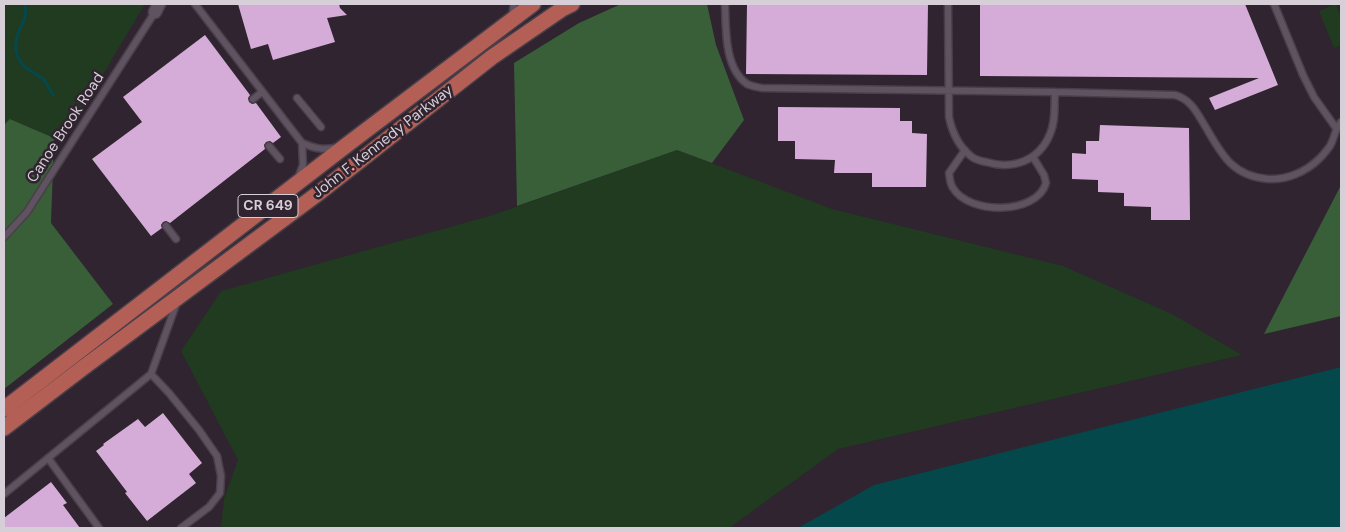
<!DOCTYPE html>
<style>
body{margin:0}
#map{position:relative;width:1345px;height:532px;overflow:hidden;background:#2f242f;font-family:"DM Sans",sans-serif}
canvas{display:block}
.frame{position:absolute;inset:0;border:5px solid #d7cfd7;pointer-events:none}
</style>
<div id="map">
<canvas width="1345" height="532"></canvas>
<div class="frame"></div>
</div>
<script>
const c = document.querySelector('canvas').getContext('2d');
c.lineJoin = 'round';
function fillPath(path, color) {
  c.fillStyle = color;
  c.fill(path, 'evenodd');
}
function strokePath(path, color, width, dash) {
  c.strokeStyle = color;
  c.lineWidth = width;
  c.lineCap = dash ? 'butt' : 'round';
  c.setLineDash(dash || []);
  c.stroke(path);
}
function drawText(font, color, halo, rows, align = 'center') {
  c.font = font + ' "DM Sans",sans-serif';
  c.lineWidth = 5;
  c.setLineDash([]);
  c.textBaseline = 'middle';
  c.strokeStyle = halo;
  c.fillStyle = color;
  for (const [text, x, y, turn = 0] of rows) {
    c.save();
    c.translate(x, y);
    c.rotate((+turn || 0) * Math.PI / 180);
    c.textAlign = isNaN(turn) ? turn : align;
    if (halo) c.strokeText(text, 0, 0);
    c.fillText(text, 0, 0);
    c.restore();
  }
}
const green = new Path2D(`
 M 4,4 L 145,4 L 78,116 L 54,138 L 11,119 L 4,125 Z
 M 1336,4 L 1341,17 L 1341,45 L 1334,48 L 1319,11 Z
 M 677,150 L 832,209 L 1063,266 L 1172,314 L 1242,355 L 838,449 L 729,528 L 221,528 L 224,499 L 238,460 L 181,351 L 221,291 L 493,215 Z`);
const forest = new Path2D(`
 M 621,4 L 707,4 L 716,45 L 744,120 L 712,163 L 677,150 L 517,206 L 514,63 L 579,23 Z
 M 10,119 L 54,138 L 51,223 L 113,304 L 4,389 L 4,125 Z
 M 1341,185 L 1341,316 L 1264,334 Z`);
const water = new Path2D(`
 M 1341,367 L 1341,528 L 798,528 L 874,485 Z`);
const stream = new Path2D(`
 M 25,4 C 28,21 21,22 17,37 C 13,50 18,63 29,70 C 34,73 39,75 43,79 C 47,83 49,90 53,95`);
const building = new Path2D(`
 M 238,4 L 339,4 L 340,8 L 347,15 L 327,18 L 335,42 L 273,60 L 268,44 L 251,49 Z
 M 747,4 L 928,4 L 927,75 L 746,74 Z
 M 980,4 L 1245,4 L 1278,85 L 1215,110 L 1209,98 L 1259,78 L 980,76 Z
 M 205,35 L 250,95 L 248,98 L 249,102 L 252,104 L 256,103 L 281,137 L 273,143 L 270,141 L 266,142 L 264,145 L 265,149 L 170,223 L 166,221 L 163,222 L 161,225 L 162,228 L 151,236 L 92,159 L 142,122 L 123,97 Z
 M 778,107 L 900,108 L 900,121 L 912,121 L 912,133 L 927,134 L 926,187 L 872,187 L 872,173 L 834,173 L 835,160 L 795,159 L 795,141 L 778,141 Z
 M 1100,125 L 1189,128 L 1190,220 L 1151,220 L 1151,207 L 1124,206 L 1124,193 L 1098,192 L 1098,180 L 1072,179 L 1072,153 L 1086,154 L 1086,141 L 1099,141 Z
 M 163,413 L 202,463 L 189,474 L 196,483 L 147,521 L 125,493 L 127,492 L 96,451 L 104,445 L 103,444 L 138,419 L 145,427 Z
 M 51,482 L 67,503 L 63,505 L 80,528 L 4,528 L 4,518 Z`);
const lane = new Path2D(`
 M 195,4 L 302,143 L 303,165 L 298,178
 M 725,4 C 726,28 724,68 747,84 C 751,86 757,87 762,88 L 1055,92 L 1175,95 C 1189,99 1195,109 1202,121 C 1220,150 1229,176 1268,179 C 1287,180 1306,172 1320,158 C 1323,155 1327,150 1330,146 C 1335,137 1334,131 1341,122
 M 948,4 L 949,117 C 952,132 959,147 972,157 C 976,160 981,161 986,162 C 1013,170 1039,161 1050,134 C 1056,121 1054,106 1055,92
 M 1274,4 L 1303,75 L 1314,97 L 1336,128
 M 512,17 L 514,4
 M 297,98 L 321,127
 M 253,99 L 262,92
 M 302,143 C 314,148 324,151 337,147
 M 269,146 L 280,159
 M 965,150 L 949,173 C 950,179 950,184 953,188 C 969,215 1037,215 1046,183 L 1044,175 L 1033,157
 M 166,226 L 176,239
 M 4,237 L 27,212 L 155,12
 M 151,374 L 169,393 L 199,430 L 217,456 L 221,476 L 220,493 L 209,507 L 181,528
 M 48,458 L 99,528
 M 4,494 L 151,374 L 177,302`);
const street = new Path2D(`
 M 155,12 L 159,4`);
const primary = new Path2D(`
 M 4,409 L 348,144 L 533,4
 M 4,428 L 84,367 L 320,192 L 492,57 L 562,9 L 572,4`);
const shields = [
 [268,206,60]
];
const shieldNames = [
 ["CR 649",268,206]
];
const streetNames = [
 ["Canoe Brook Road",66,128,-57],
 ["John F. Kennedy Parkway",383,142,-38]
];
fillPath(green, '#203b20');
fillPath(forest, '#395f39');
fillPath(water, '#04484c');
strokePath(stream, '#04484c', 3);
fillPath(building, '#d5abd7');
strokePath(lane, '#493f49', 9);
strokePath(street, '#493f49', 15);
strokePath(primary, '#493f49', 18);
strokePath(lane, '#605361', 6);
strokePath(street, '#605361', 12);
strokePath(primary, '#b45f56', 15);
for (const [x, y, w] of shields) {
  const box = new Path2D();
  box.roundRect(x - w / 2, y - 11.5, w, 23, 4);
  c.fillStyle = '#2f242f';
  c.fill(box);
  strokePath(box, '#d7cfd7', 1);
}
drawText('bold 14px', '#d7cfd7', null, shieldNames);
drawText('15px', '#d7cfd7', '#2f242f', streetNames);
</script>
